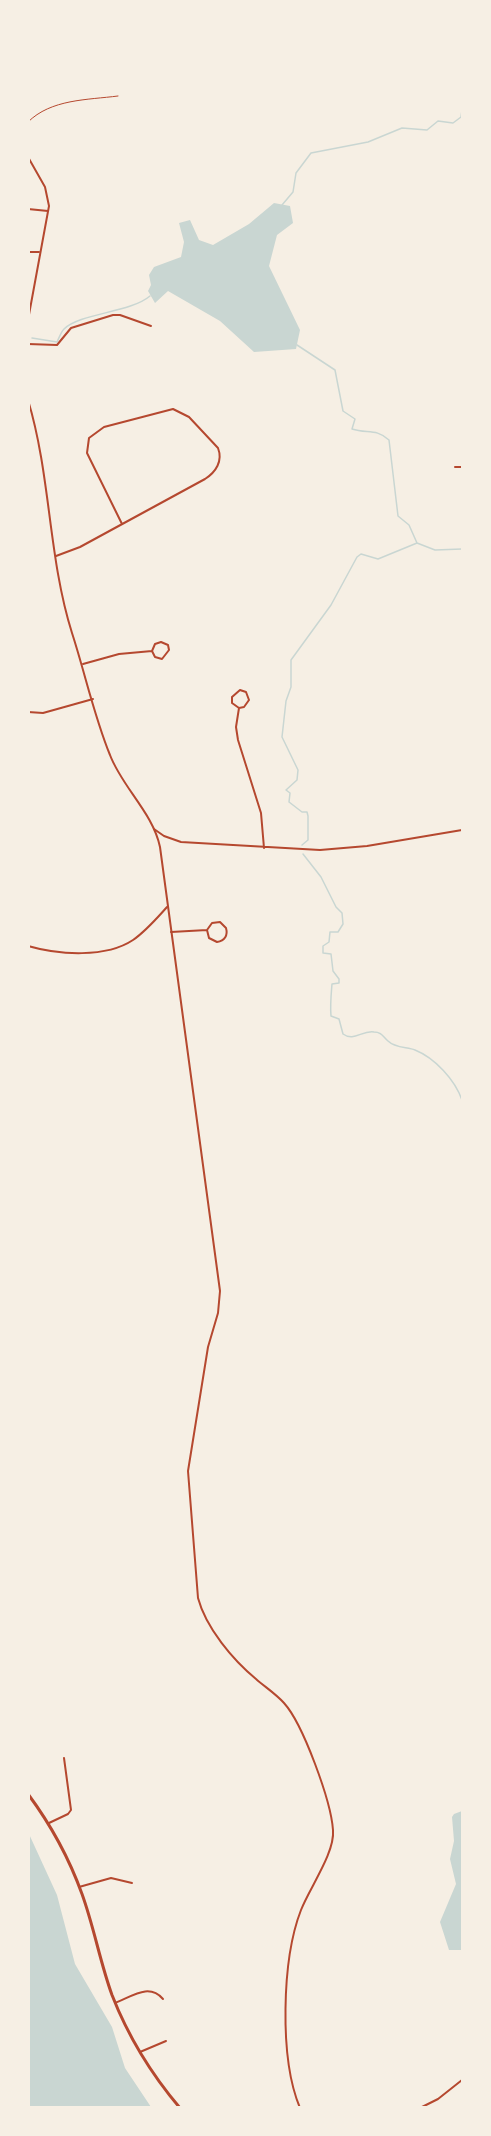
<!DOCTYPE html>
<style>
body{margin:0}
#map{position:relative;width:491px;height:2136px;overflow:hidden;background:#f6efe4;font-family:Merriweather,serif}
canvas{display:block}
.frame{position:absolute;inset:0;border:30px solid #f6efe4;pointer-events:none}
</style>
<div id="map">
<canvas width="491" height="2136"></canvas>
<div class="frame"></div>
</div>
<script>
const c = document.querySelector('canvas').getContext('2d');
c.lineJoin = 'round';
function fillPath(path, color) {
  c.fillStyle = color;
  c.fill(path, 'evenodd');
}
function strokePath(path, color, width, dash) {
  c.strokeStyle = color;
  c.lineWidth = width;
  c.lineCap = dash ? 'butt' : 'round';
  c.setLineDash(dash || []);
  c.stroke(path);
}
const water = new Path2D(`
 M 274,203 L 290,206 L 293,223 L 277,235 L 269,266 L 300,330 L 296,349 L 254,352 L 220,321 L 168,291 L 155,303 L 148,291 L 151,285 L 149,275 L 154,267 L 181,257 L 184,242 L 179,223 L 190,220 L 199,240 L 213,245 L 249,224 Z
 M 462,1811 L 462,1950 L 449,1950 L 440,1922 L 456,1884 L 450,1859 L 454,1841 L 452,1817 L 454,1814 Z
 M 29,1834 L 57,1895 L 75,1964 L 112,2027 L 125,2068 L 151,2107 L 29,2107 Z`);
const stream = new Path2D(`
 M 282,205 L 293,192 L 296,173 L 311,153 L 368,142 L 402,128 L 427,130 L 438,121 L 453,123 L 461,117 L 462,110
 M 32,338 L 57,342 C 59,338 61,332 64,329 C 80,313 130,313 150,296
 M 297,345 L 335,370 L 343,411 L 355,419 L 352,429 C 367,434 376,428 389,440 L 398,516 L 409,525 L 417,543 L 435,550 L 462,549
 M 302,845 L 308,840 L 308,816 L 307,812 L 302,812 L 289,802 L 290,793 L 286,790 L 297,780 L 298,770 L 282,737 L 286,701 L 291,687 L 291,660 L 331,605 L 357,557 L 361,554 L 378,559 L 417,543
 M 303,854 L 321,877 L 336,907 L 342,913 L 343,924 L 338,932 L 330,932 L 329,942 L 323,946 L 323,953 L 331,954 L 333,971 L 339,979 L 339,983 L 332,984 C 331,996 330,1005 331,1016 L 339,1019 L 343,1034 C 354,1042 362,1030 374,1032 C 382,1032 383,1037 388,1041 C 395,1048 407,1047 415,1050 C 435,1058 455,1080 462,1100`);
const service = new Path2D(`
 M 28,122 C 51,99 87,100 118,96`);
const minor = new Path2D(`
 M 28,209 L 48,211
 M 28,252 L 39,252
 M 28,344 L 57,345 L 71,328 L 113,315 L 120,315 L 151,326
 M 455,467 L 462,467
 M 56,556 L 80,547 L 205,479 C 216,472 223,461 218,448 L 189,417 L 173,409 L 104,427 L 89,438 L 87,453 L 122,524
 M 83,664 L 119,654 L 152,651 L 155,657 L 162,659 L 169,650 L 168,645 L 161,642 L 155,644 L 152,651
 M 239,708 L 232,703 L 232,697 L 240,690 L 246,692 L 249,700 L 244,707 L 239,708 L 236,727 L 238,740 L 261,813 L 264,848
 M 28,712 L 43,713 L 93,699
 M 154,829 L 164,836 L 181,842 L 320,850 L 367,846 L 462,830
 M 171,932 L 207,930 L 209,938 L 217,942 C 225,941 228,935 226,928 L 220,922 L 212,923 L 207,930
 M 28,946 C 59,955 106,958 133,940 C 146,931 157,918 167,907
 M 49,1823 L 68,1814 L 71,1810 L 64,1758
 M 79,1887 L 111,1878 L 132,1883
 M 115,2003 C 133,1996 149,1983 163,1999
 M 140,2052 L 166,2041`);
const tertiary = new Path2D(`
 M 28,157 L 45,187 L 49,206 L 28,320
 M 28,400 C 51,476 48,557 72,633 C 85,673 94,716 110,755 C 122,787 153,813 160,847 L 220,1291 L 218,1313 L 208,1347 L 188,1471 L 198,1598 C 206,1628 233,1660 256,1679 C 265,1687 276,1694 284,1703 C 303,1724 331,1801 333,1830 C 335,1853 310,1887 301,1910 C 282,1959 279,2058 300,2108
 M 420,2108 L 438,2099 L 462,2080`);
const primary = new Path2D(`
 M 28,1794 C 51,1825 69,1858 82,1894 C 94,1927 100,1962 112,1995 C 128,2036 152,2075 180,2108`);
fillPath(water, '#c9d6d2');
strokePath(stream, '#c9d6d2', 1.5);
strokePath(service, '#b5482f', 1);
strokePath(minor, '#b5482f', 2);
strokePath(tertiary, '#b5482f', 2);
strokePath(primary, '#b5482f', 3);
</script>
